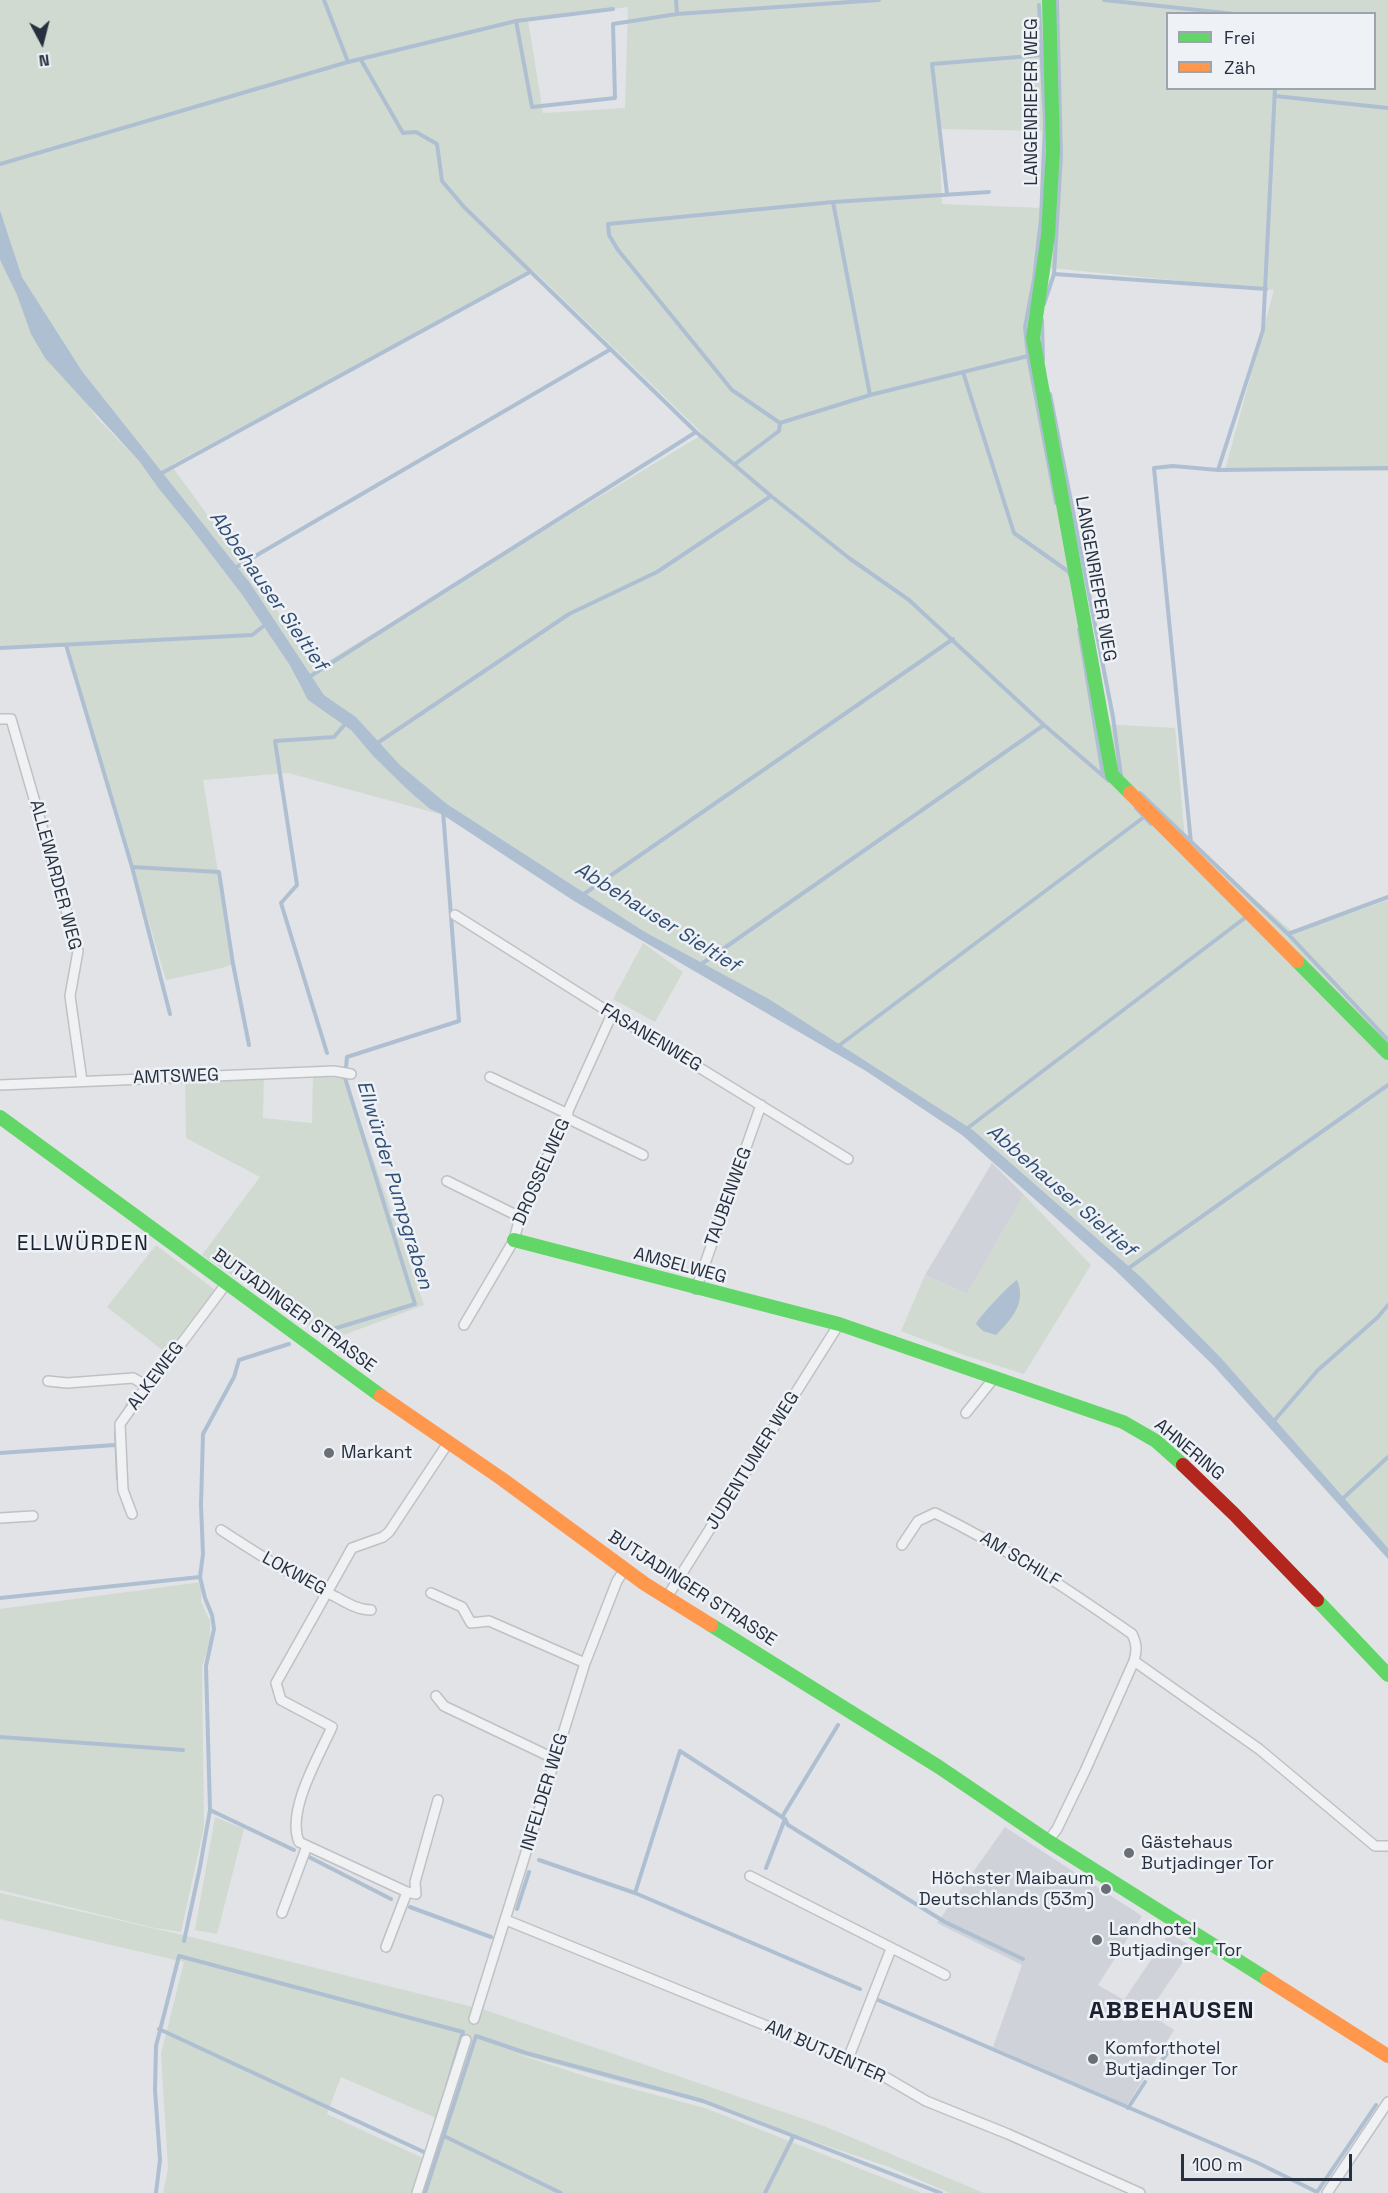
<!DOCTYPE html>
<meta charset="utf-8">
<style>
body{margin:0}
#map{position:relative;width:1388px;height:2193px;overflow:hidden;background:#e1e3e6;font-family:"Space Grotesk",sans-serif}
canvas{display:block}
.legend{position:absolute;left:1166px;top:12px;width:210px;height:78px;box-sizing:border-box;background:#eef1f6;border:2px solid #9ea4ad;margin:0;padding:8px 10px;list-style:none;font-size:18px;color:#27303f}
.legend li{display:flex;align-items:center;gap:12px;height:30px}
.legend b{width:30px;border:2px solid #9ea4ad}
.north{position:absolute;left:12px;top:12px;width:60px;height:60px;-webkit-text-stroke:4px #eef1f6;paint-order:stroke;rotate:173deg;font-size:16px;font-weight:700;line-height:24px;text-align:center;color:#27303f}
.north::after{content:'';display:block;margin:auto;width:21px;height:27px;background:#27303f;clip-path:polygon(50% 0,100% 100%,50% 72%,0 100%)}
.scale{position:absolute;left:1181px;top:2154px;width:171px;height:27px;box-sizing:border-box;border:3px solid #27303f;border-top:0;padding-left:8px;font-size:18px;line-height:21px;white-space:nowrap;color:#27303f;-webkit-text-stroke:4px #eef1f6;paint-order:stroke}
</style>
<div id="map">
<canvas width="1388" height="2193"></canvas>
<ul class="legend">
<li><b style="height:8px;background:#63d668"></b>Frei</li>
<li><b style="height:8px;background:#ff974d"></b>Zäh</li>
</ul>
<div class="north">N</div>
<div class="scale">100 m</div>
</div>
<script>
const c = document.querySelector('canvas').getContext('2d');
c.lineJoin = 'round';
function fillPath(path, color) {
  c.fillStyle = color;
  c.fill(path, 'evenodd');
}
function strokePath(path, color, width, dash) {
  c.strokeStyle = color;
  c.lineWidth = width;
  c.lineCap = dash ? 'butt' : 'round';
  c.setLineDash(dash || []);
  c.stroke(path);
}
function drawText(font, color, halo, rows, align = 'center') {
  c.font = font + ' "Space Grotesk",sans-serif';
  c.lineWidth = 5;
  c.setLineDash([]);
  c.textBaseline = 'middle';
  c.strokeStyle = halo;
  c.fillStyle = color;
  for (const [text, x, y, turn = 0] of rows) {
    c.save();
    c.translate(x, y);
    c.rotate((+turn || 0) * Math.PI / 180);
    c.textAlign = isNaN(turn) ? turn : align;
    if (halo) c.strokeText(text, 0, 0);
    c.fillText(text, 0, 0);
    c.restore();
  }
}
const built = new Path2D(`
 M 992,1163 L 1024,1195 L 967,1294 L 925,1275 Z
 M 1005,1827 L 1142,1916 L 1098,1985 L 1124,2000 L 1169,1933 L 1193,1947 L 1148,2013 L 1174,2030 L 1127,2105 L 993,2047 L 1022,1965 L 937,1923 Z`);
const green = new Path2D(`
 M 0,0 L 1388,0 L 1388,471 L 1225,470 L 1274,290 L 1051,268 L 1032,359 L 1103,724 L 1175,728 L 1185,839 L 1294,933 L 1388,900 L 1388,1548 L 1222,1359 L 1141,1277 L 973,1130 L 769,999 L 645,932 L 447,804 L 400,765 L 356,717 L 324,695 L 250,583 L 82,371 L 22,277 L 0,210 ZM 628,7 L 625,108 L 543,113 L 528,20 ZM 1168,14 L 1374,14 L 1374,88 L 1168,88 ZM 939,129 L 1047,131 L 1043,208 L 942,204 ZM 533,270 L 703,434 L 318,667 L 171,465 Z
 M 0,260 L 17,295 L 97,418 L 139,461 L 159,489 L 191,528 L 243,596 L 289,664 L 301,688 L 351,730 L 373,756 L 430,809 L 443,815 L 288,773 L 203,780 L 233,964 L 222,968 L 166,980 L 67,646 L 0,650 Z
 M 643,943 L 683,972 L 655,1022 L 613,999 Z
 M 264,1073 L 263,1118 L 312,1123 L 313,1076 L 345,1078 L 424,1305 L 330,1340 L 202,1255 L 260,1177 L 186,1138 L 185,1078 Z
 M 1024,1195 L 1091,1265 L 1024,1374 L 964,1355 L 901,1331 L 925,1275 L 967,1294 Z
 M 156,1245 L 215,1290 L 166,1353 L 107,1307 Z
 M 202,1582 L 201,1602 L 210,1621 L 210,1640 L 202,1667 L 204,1827 L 181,1932 L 155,1928 L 0,1890 L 0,1609 Z
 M 215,1817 L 244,1829 L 217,1934 L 195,1930 Z
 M 0,1893 L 191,1937 L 485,2010 L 824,2126 L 984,2193 L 950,2193 L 889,2167 L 681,2096 L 643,2088 L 514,2053 L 591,2078 L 705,2108 L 922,2193 L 163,2193 L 168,2168 L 161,2054 L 184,1962 L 0,1919 ZM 341,2077 L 436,2118 L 423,2158 L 327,2114 Z`);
const water = new Path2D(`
 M 0,210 L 22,277 L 82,371 L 250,583 L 324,695 L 356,717 L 400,765 L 447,804 L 645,932 L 769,999 L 973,1130 L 1141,1277 L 1222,1359 L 1388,1548 L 1388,1559 L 1213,1365 L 1115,1270 L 962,1135 L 866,1071 L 574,901 L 443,815 L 430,809 L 409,791 L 373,756 L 351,730 L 308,700 L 289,664 L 243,596 L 191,528 L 159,489 L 139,461 L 45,358 L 31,334 L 17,295 L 0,260 Z
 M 1017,1280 C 1027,1303 1011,1320 996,1335 L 983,1331 L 976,1324 C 979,1317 1009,1285 1017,1280 Z`);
const stream = new Path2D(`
 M 324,0 L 348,62
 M 676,0 L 677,14
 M 1104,0 L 1235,14
 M 1039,5 L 1045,123 L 1041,219 L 1034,279 L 1025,327 L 1028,356 L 1056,503
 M 516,21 L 532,107 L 615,98 L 613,24 L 677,14 L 879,0
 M 361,60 L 403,133 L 416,132 L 437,144 L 442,181 L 464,207 L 696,432 L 771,496 L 849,558 L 909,600 L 1044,725 L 1109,781
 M 1275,96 L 1388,108
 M 0,164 L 348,62 L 516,21 L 613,9
 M 947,194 L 932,64 L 1042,55
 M 833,202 L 870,395
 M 1054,274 L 1266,289
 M 1044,304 L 1054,274 L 1061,156 L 1057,0
 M 1042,320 L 1043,360
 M 963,372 L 1014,533 L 1069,572 L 1070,575
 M 1050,394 L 1113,717 L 1121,776
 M 780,423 L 732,390 L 618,250 L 609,235 L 608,224 L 833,202 L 989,192
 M 735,464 L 779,431 L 780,423 L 870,395 L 1028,356
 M 1218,470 L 1263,330 L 1275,88
 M 160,474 L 530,272
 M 233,569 L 611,349
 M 1079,629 L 1103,775
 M 66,645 L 132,867 L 170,1014
 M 0,648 L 252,635 L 265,625
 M 309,677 L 696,432
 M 376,744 L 569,614 L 657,572 L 771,496
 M 1140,793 L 1288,934 L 1388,1040
 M 1136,808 L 1151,824
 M 1191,843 L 1154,468 L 1173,466 L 1218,470 L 1388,468
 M 132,867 L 219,872 L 233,964 L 249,1045
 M 581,896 L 953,639
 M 1288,934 L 1388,897
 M 700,965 L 1044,725
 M 837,1047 L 1144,817
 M 327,1053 L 281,903 L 297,885 L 275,741 L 334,737 L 346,723
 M 965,1130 L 1246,917
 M 1126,1270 L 1388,1085
 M 320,1333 L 415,1304 L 345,1078 L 347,1057 L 459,1021 L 443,811
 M 127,1407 L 133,1397
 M 1273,1422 L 1318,1370 L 1378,1317 L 1388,1305
 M 116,1432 L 118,1479
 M 0,1453 L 115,1445
 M 1340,1501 L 1388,1457
 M 0,1598 L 200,1577
 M 0,1737 L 183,1750
 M 210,1810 L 294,1850
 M 782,1817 L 838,1725
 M 309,1857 L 391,1899
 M 539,1860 L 635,1893 L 680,1751 L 785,1819 L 788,1825 L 945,1922 L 1023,1959
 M 766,1868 L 785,1819
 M 635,1893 L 860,1989
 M 410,1907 L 491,1937
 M 517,1909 L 529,1872
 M 184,1941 L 200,1867 L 210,1810 L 206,1666 L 214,1629 L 212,1615 L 205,1598 L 200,1577 L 203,1554 L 201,1505 L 203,1434 L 234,1377 L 239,1360 L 289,1344
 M 878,2000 L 1258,2163 L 1317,2192 L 1376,2105
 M 159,2029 L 426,2153
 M 1150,2075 L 1173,2046
 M 1128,2108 L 1145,2082
 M 444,2136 L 561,2193
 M 156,2193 L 160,2160 L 155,2090 L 156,2046 L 179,1956 L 463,2032 L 447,2086
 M 425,2193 L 476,2036 L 526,2053 L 703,2101 L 941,2193
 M 765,2193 L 793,2137`);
const street = new Path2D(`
 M 0,719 L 11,719 L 78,951 L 70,996 L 82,1081
 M 455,915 L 612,1014 L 848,1159
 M 490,1077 L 568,1114
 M 0,1085 L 334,1071 L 351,1074
 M 567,1118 L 643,1155
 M 447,1181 L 520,1217
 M 696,1289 L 761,1105
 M 464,1325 L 514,1240 L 520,1217 L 612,1014
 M 48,1381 L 67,1383 L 133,1378 L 147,1386
 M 966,1413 L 994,1378
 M 132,1514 L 123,1490 L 120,1424 L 147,1386 L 163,1368 L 226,1284
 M 0,1518 L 33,1516
 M 221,1530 C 258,1554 295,1578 336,1597 C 347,1603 358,1610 371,1610
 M 902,1545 L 918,1521 L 935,1513 C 1005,1547 1069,1590 1132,1634 C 1137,1644 1137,1650 1134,1661 L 1085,1771 L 1057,1829 L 1048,1841
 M 431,1593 L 462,1607 L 471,1623 L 489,1621 L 585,1663
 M 667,1597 L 839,1324
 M 1134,1661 L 1259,1749 L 1375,1846 L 1388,1846
 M 436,1696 L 444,1706 L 555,1759
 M 438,1800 L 415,1882 L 416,1894 L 407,1892 L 299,1842 C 286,1811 319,1756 332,1727 L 281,1700 L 276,1683 L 352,1548 L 383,1537 L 389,1532 L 448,1443
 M 750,1876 L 945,1975
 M 282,1913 L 307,1846
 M 506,1920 L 848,2059 L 885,2077 L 926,2101 L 1008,2134 L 1140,2193
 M 386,1947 L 407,1892
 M 474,2019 L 585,1663 L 617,1581 L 625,1569
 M 848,2059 L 891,1949
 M 417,2193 L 466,2040
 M 1327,2193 L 1388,2102`);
const fast = new Path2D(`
 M 1049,0 L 1053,149 L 1048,235 L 1033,338 L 1112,775 L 1130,793
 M 1297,961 L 1388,1053
 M 0,1117 L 381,1396
 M 514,1240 L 839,1324 L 1123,1422 L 1156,1441 L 1183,1465
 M 1317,1600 L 1388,1675
 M 711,1625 L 939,1767 L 1048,1841 L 1267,1979`);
const slow = new Path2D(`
 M 1130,793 L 1297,961
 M 381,1396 L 502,1479 L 645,1584 L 711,1625
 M 1267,1979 L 1388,2056`);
const jam = new Path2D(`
 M 1183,1465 L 1234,1514 L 1317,1600`);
const markers = [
 [329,1453,6,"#686f79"],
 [1129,1853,6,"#686f79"],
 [1106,1889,6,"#686f79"],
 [1097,1940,6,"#686f79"],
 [1093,2059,6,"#686f79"]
];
const streetNames = [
 ["LANGENRIEPER WEG",1032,102,-90],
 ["LANGENRIEPER WEG",1095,579,80],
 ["ALLEWARDER WEG",55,875,75],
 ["FASANENWEG",651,1038,31],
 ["AMTSWEG",176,1077,-2],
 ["DROSSELWEG",542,1172,-66],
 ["TAUBENWEG",729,1197,-70],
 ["AMSELWEG",680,1266,15],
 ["BUTJADINGER STRASSE",294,1311,36],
 ["ALKEWEG",156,1376,-53],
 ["AHNERING",1189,1450,40],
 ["JUDENTUMER WEG",753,1461,-58],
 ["AM SCHILF",1020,1560,31],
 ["LOKWEG",294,1574,29],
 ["BUTJADINGER STRASSE",692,1589,33],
 ["INFELDER WEG",545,1792,-73],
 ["AM BUTJENTER",825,2052,24]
];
const poiNames = [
 ["Markant",341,1453],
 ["Gästehaus",1141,1843],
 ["Butjadinger Tor",1141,1864],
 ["Höchster Maibaum",1094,1879,"right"],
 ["Deutschlands (53m)",1094,1900,"right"],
 ["Landhotel",1109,1930],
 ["Butjadinger Tor",1109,1951],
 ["Komforthotel",1105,2049],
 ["Butjadinger Tor",1105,2070]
];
const waterNames = [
 ["Abbehauser Sieltief",268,591,55],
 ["Abbehauser Sieltief",657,918,32],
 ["Ellwürder Pumpgraben",394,1185,73],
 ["Abbehauser Sieltief",1061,1191,41]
];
const quarterNames = [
 ["ELLWÜRDEN",83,1244]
];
const districtNames = [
 ["ABBEHAUSEN",1172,2011]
];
fillPath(built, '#cfd2d9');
fillPath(green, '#d1dad1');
fillPath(water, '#afbfd2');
strokePath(stream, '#afbfd2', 4);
strokePath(street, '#bfc1c4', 12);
strokePath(street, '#f0f1f2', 9);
strokePath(fast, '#63d668', 14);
strokePath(slow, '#ff974d', 14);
strokePath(jam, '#b3261e', 14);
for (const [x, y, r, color] of markers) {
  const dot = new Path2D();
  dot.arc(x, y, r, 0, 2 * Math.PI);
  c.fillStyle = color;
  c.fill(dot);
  strokePath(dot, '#eef1f6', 2);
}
drawText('18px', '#27303f', '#eef1f6', streetNames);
drawText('18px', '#27303f', '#eef1f6', poiNames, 'left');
drawText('italic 20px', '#314f74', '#eef1f6', waterNames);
c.letterSpacing = '1.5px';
drawText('21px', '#1a2130', '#eef1f6', quarterNames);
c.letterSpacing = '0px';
c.letterSpacing = '1.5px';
drawText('bold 24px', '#1a2130', '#eef1f6', districtNames);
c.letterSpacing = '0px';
</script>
